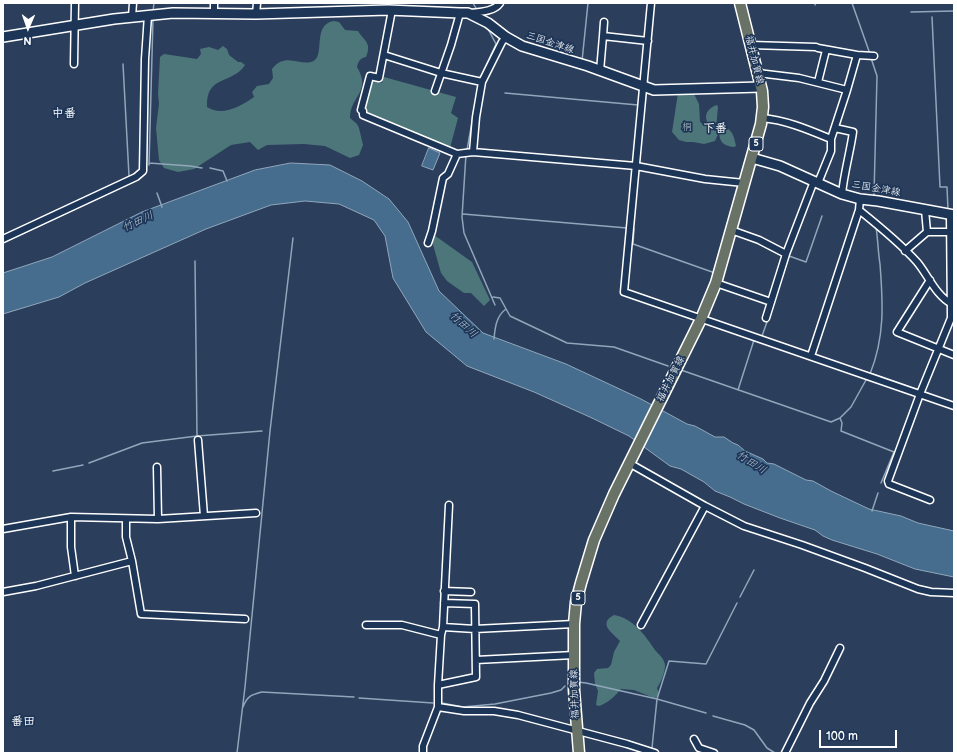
<!DOCTYPE html>
<meta charset="utf-8">
<style>
body{margin:0}
#map{position:relative;width:957px;height:756px;overflow:hidden;background:#2b3e5b;font-family:"Balsamiq Sans",sans-serif}
canvas{display:block}
.frame{position:absolute;inset:0;border:4px solid #fff;pointer-events:none}
.north{position:absolute;left:8px;top:8px;width:40px;height:40px;-webkit-text-stroke:3px #1d3557;paint-order:stroke;rotate:182deg;font-size:11px;font-weight:700;line-height:16px;text-align:center;color:#fff}
.north::after{content:'';display:block;margin:auto;width:14px;height:18px;background:#fff;clip-path:polygon(50% 0,100% 100%,50% 72%,0 100%)}
.scale{position:absolute;left:819px;top:730px;width:78px;height:18px;box-sizing:border-box;border:2px solid #fff;border-top:0;padding-left:5px;font-size:12px;line-height:14px;white-space:nowrap;color:#fff;-webkit-text-stroke:3px #1d3557;paint-order:stroke}
</style>
<div id="map">
<canvas width="957" height="756"></canvas>
<div class="frame"></div>
<div class="north">N</div>
<div class="scale">100 m</div>
</div>
<script>
const c = document.querySelector('canvas').getContext('2d');
c.lineJoin = 'round';
function fillPath(path, color) {
  c.fillStyle = color;
  c.fill(path, 'evenodd');
}
function strokePath(path, color, width, dash) {
  c.strokeStyle = color;
  c.lineWidth = width;
  c.lineCap = dash ? 'butt' : 'round';
  c.setLineDash(dash || []);
  c.stroke(path);
}
function drawText(font, color, halo, rows, align = 'center') {
  c.font = font + ' "Balsamiq Sans","Klee One",sans-serif';
  c.lineWidth = 3.5;
  c.setLineDash([]);
  c.textBaseline = 'middle';
  c.strokeStyle = halo;
  c.fillStyle = color;
  for (const [text, x, y, turn = 0] of rows) {
    c.save();
    c.translate(x, y);
    c.rotate((+turn || 0) * Math.PI / 180);
    c.textAlign = isNaN(turn) ? turn : align;
    if (halo) c.strokeText(text, 0, 0);
    c.fillText(text, 0, 0);
    c.restore();
  }
}
const green = new Path2D(`
 M 334,21 L 339,22 L 345,30 L 358,31 C 365,42 372,43 366,57 C 360,58 358,62 357,67 C 372,92 350,96 350,118 L 357,124 L 359,128 L 363,145 L 359,155 L 350,158 L 325,146 L 304,144 L 267,145 L 258,150 L 250,142 L 231,145 L 194,169 L 178,172 L 164,168 L 159,160 L 156,128 L 159,104 L 158,94 L 160,57 L 164,54 L 197,59 L 201,54 L 200,49 L 209,47 L 218,50 L 223,46 L 227,49 L 229,55 L 238,62 L 241,62 L 245,65 C 232,85 206,74 207,107 C 222,117 241,106 254,97 L 252,92 L 257,86 L 269,84 L 273,78 L 272,69 C 286,50 303,69 315,60 C 324,52 313,24 334,21 Z
 M 384,77 L 456,97 L 451,113 L 458,118 L 450,148 L 365,111 L 373,81 L 382,83 Z
 M 678,93 L 694,94 L 699,104 L 700,122 L 704,125 L 707,123 C 707,121 706,119 706,117 C 706,111 712,106 717,105 L 718,107 L 716,128 L 718,134 L 715,141 L 704,144 L 693,142 L 686,142 L 679,140 L 672,132 Z
 M 724,127 C 733,130 734,137 736,146 L 734,147 C 723,146 719,142 719,130 L 720,128 Z
 M 434,235 L 472,262 L 490,300 L 484,306 L 471,293 L 464,293 L 447,281 L 441,273 L 432,241 Z
 M 614,615 C 633,618 645,635 655,650 C 659,655 664,658 665,665 C 665,673 661,682 657,688 L 659,694 L 657,697 L 654,698 L 634,690 L 621,689 C 615,696 608,703 599,706 L 596,705 L 598,691 L 595,684 L 594,673 L 597,669 L 608,668 L 611,665 L 614,652 L 620,641 C 613,633 597,624 614,615 Z`);
const water = new Path2D(`
 M 429,148 L 440,153 L 433,170 L 422,166 Z
 M 291,163 L 330,165 L 362,181 L 389,199 L 408,222 L 439,291 L 483,333 L 566,364 L 641,399 L 687,424 L 695,426 L 715,437 L 724,437 L 733,443 L 738,445 L 745,451 L 763,459 L 767,463 L 774,464 L 806,480 L 813,481 L 831,491 L 869,509 L 901,516 L 918,523 L 954,531 L 954,577 L 915,569 L 877,554 L 832,540 L 823,536 L 815,530 L 780,518 L 744,504 L 730,497 L 715,491 L 704,482 L 681,469 L 670,466 L 629,436 L 592,418 L 534,392 L 467,366 L 426,332 L 393,278 L 385,236 L 374,220 L 339,204 L 305,201 L 271,205 L 206,229 L 85,283 L 59,297 L 3,314 L 3,273 L 52,257 L 142,212 L 255,170 Z`);
const stream = new Path2D(`
 M 473,3 L 477,10
 M 852,3 L 870,54
 M 815,5 L 816,3
 M 153,11 L 154,3
 M 911,12 L 954,11
 M 932,17 L 940,187 L 947,187 L 948,210
 M 871,58 L 877,76 L 874,195
 M 582,61 L 588,3
 M 123,64 L 129,176
 M 480,79 L 496,44 L 487,27
 M 505,93 L 638,105
 M 467,150 L 479,83
 M 466,154 L 462,217 L 464,233 L 495,305
 M 149,163 L 190,166 L 202,168
 M 149,165 L 153,19
 M 210,168 L 223,171 L 227,181
 M 157,193 L 162,207
 M 463,214 L 627,228
 M 634,229 L 633,244 L 715,273
 M 3,243 L 124,186
 M 195,261 L 197,436
 M 782,278 L 789,256 L 806,262 L 822,216
 M 493,297 L 500,298 L 510,316 L 567,343 L 614,347 L 668,366
 M 762,336 L 768,319
 M 494,339 C 495,328 496,316 506,309
 M 681,370 L 831,422 L 840,418 L 842,423 L 841,431 L 894,452 L 881,483
 M 870,374 C 885,337 883,303 880,264 C 878,252 878,240 876,227
 M 873,374 L 919,390
 M 738,390 L 754,340
 M 925,392 L 934,396
 M 840,418 L 851,407 L 866,380
 M 89,463 L 142,443 L 197,436 L 262,431
 M 53,471 L 83,465
 M 872,511 L 878,493
 M 740,597 L 754,570
 M 578,682 L 586,683 L 657,699 L 706,713
 M 359,698 L 433,703
 M 442,703 L 463,707 L 495,704 L 551,693 L 561,690 L 565,686
 M 243,707 C 247,696 251,695 262,692 L 354,697
 M 713,716 L 745,725 L 754,730 L 767,748 L 775,753
 M 652,748 L 657,699 L 669,661 L 706,664 L 737,603
 M 237,753 L 245,687 L 270,431 L 293,238`);
const minor = new Path2D(`
 M 651,3 L 624,292 L 954,406
 M 392,10 L 379,78 L 370,76 L 361,110 L 363,111 L 363,115 L 457,154
 M 214,13 L 214,3
 M 469,13 C 479,12 494,12 500,3
 M 256,14 L 257,3
 M 132,17 L 133,3
 M 603,36 L 604,22
 M 506,37 L 502,42 L 482,82 L 476,117 L 473,152 L 636,166 L 705,179 L 744,183
 M 751,45 L 816,47 L 818,48 L 857,55 L 874,56
 M 384,55 L 441,73 L 482,82
 M 74,64 L 75,3
 M 600,71 L 603,36 L 648,41
 M 758,73 L 799,78 L 847,90
 M 818,82 L 826,50
 M 435,91 L 451,45 L 460,13
 M 762,118 C 786,120 809,130 831,139
 M 835,128 L 853,132 C 850,153 844,173 842,194
 M 818,183 L 831,151 L 831,139 L 847,90 L 857,55
 M 860,199 L 859,210 C 879,226 900,243 917,262 C 928,275 936,296 952,304
 M 925,210 L 927,232
 M 731,230 L 759,240 L 786,254
 M 3,239 L 136,177 L 143,171 L 145,59 L 148,15
 M 428,243 L 432,231 L 443,178 L 448,174 L 457,154 L 473,152
 M 905,251 L 927,232 L 950,232
 M 930,280 L 897,332 L 954,355
 M 716,283 L 771,302
 M 766,318 L 786,254 L 814,181
 M 811,356 L 859,210
 M 198,440 L 204,516
 M 629,463 L 705,506 L 744,526 L 802,545 L 865,568 L 918,589 L 931,592 L 954,593
 M 157,467 L 158,519
 M 930,500 L 889,484 L 888,481 L 920,394 L 951,318 L 950,214
 M 71,517 L 71,547 L 75,576
 M 126,519 L 126,537 L 132,561 L 141,614 L 245,619
 M 3,529 L 71,517 L 158,519 L 256,513
 M 444,591 L 471,592
 M 3,592 L 36,586 L 132,561
 M 366,625 L 402,625 L 441,635
 M 641,625 L 705,506
 M 443,627 L 475,629 L 574,624
 M 476,660 L 574,655
 M 438,685 L 476,677 L 475,604 L 444,603
 M 438,707 L 464,711 L 494,711 L 518,715 L 627,744 L 655,753
 M 694,739 L 699,748 L 714,753
 M 423,753 L 423,746 L 438,707 L 438,685 L 441,635 L 443,627 L 449,505
 M 785,753 L 810,703 L 824,681 L 840,648`);
const secondary = new Path2D(`
 M 3,37 L 114,19 L 173,13 L 256,14 L 388,10 L 460,13 L 468,13 L 488,23 L 506,37 L 522,46 L 588,66 L 654,90 L 761,87
 M 752,158 L 780,166 L 842,194 L 860,199 L 878,201 L 954,215`);
const primary = new Path2D(`
 M 579,753 L 574,690 L 574,624 L 576,602 L 581,583 L 594,540 L 614,494 L 701,319 L 716,283 L 761,124 L 763,107 L 762,91 L 740,3`);
const shields = [
 [756,144,14],
 [578,598,14]
];
const shieldNames = [
 ["5",756,144],
 ["5",578,598]
];
const streetNames = [
 ["三国金津線",550,43,18],
 ["福井加賀線",754,60,76],
 ["三国金津線",876,189,10],
 ["福井加賀線",671,379,-63],
 ["福井加賀線",575,694,-92]
];
const parkNames = [
 ["桐",687,127]
];
const waterNames = [
 ["竹田川",138,222,-25],
 ["竹田川",463,325,42],
 ["竹田川",751,463,32]
];
const quarterNames = [
 ["中番",64,114],
 ["下番",715,129],
 ["番田",23,722]
];
fillPath(green, '#4d767a');
fillPath(water, '#466d8e');
strokePath(water, '#90a7bb', 1);
strokePath(stream, '#90a7bb', 1.5);
strokePath(minor, '#fff', 9);
strokePath(secondary, '#fff', 12);
strokePath(primary, '#fff', 13);
strokePath(minor, '#1d3557', 6);
strokePath(secondary, '#1d3557', 9);
strokePath(primary, '#697266', 10);
for (const [x, y, w] of shields) {
  const box = new Path2D();
  box.roundRect(x - w / 2, y - 7, w, 14, 3);
  c.fillStyle = '#1d3557';
  c.fill(box);
  strokePath(box, '#fff', 1);
}
drawText('bold 9px', '#fff', null, shieldNames);
drawText('10px', '#fff', '#1d3557', streetNames);
drawText('10px', '#afc1c3', '#1d3557', parkNames);
drawText('italic 11px', '#b5c5d2', '#1d3557', waterNames);
drawText('bold 12px', '#fff', '#1d3557', quarterNames);
</script>
